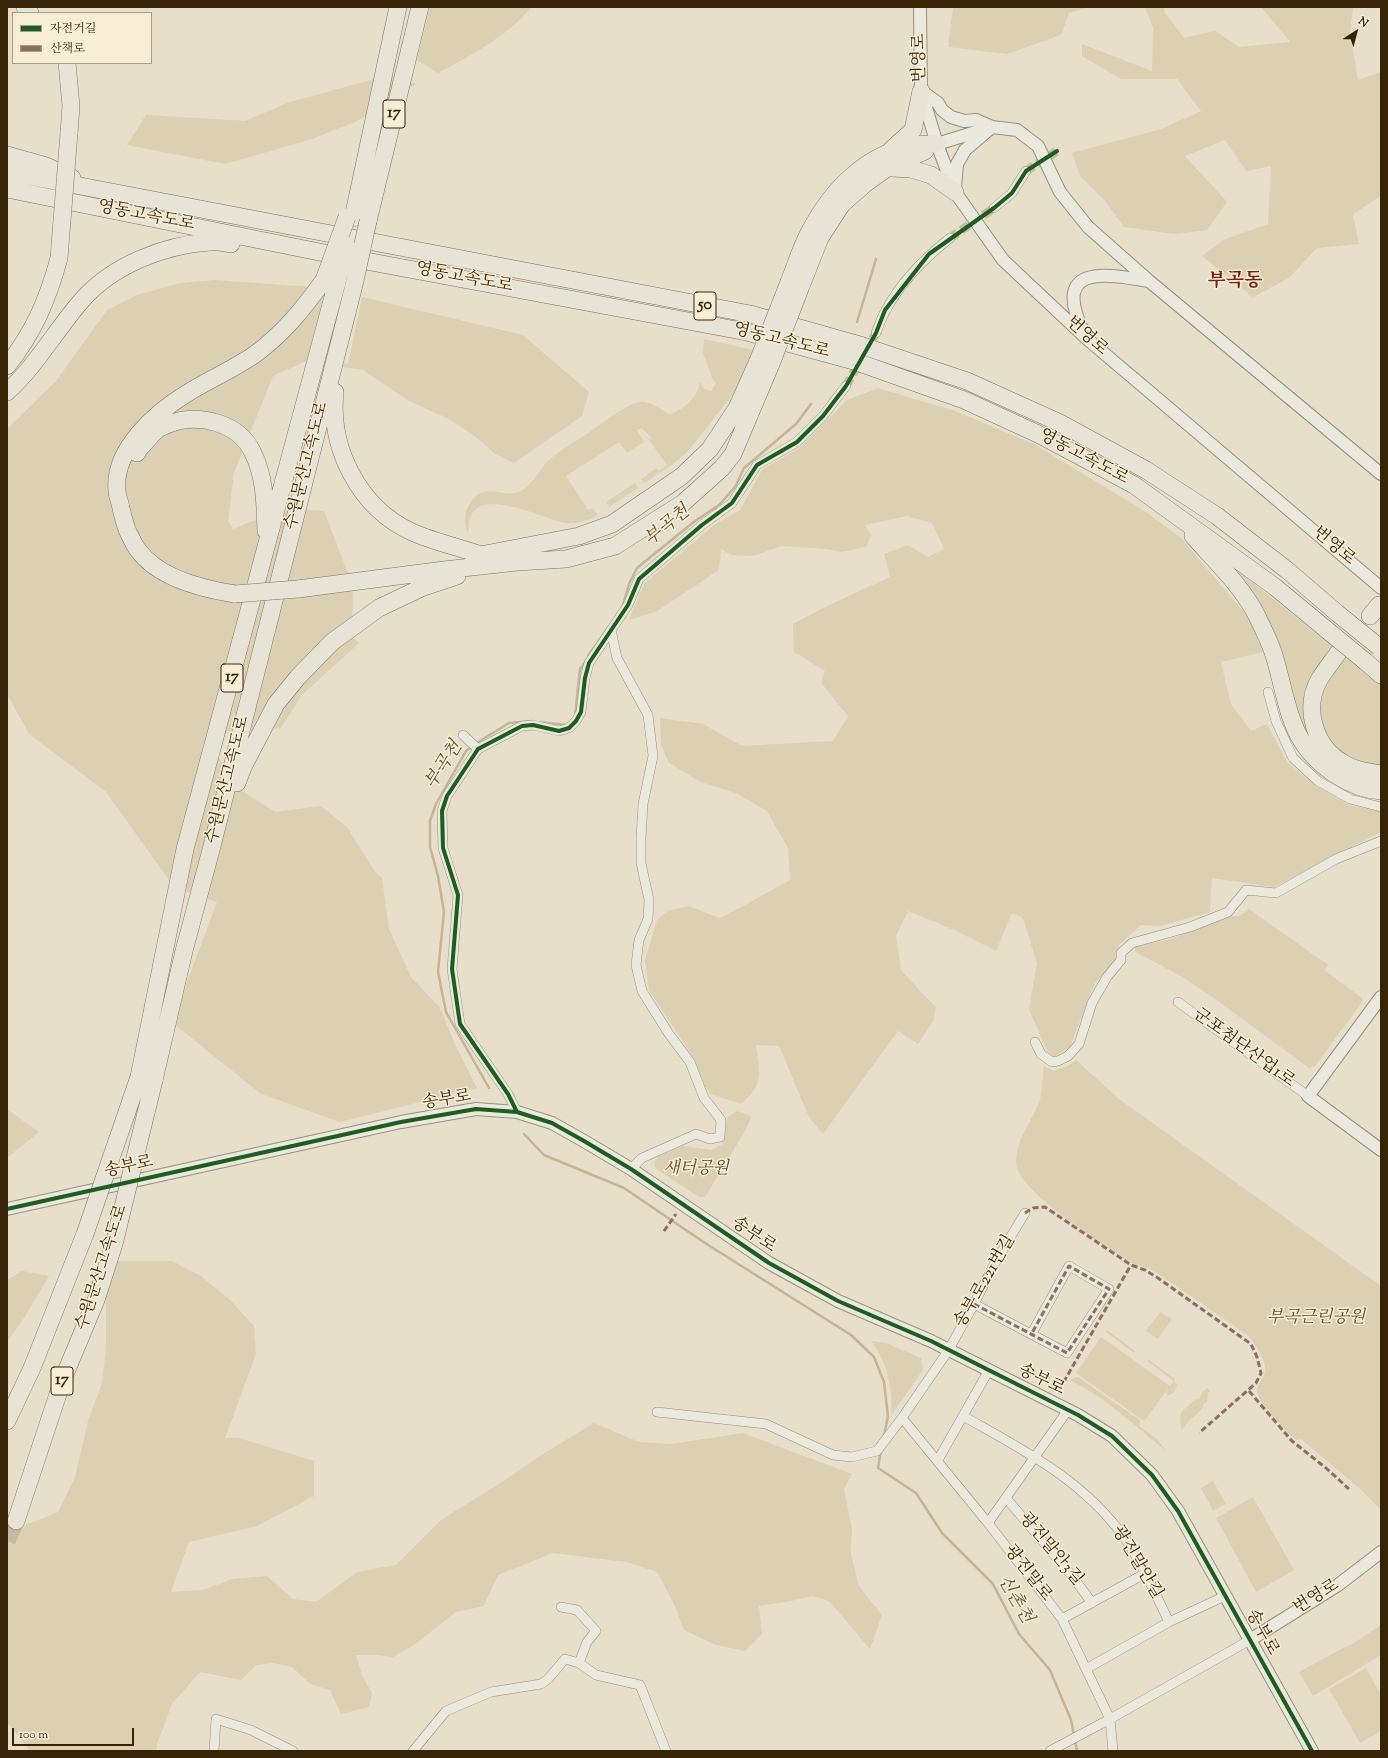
<!DOCTYPE html>
<meta charset="utf-8">
<style>
body{margin:0}
#map{position:relative;width:1388px;height:1758px;overflow:hidden;background:#e7dfca;font-family:"Sorts Mill Goudy","Noto Serif KR",serif}
canvas{display:block}
.frame{position:absolute;inset:0;border:8px solid #372407;pointer-events:none}
.legend{position:absolute;left:12px;top:12px;width:140px;height:52px;box-sizing:border-box;background:#f7eed5;border:1px solid #aa9d83;margin:0;padding:5px 7px;list-style:none;font-size:12px;color:#372407}
.legend li{display:flex;align-items:center;gap:8px;height:20px}
.legend b{width:20px;border:1px solid #aa9d83}
.north{position:absolute;left:1336px;top:12px;width:40px;height:40px;-webkit-text-stroke:3px #f7eed5;paint-order:stroke;rotate:36deg;font-size:11px;font-weight:700;line-height:16px;text-align:center;color:#372407}
.north::after{content:'';display:block;margin:auto;width:14px;height:18px;background:#372407;clip-path:polygon(50% 0,100% 100%,50% 72%,0 100%)}
.scale{position:absolute;left:12px;top:1728px;width:122px;height:18px;box-sizing:border-box;border:2px solid #372407;border-top:0;padding-left:5px;font-size:12px;line-height:14px;white-space:nowrap;color:#372407;-webkit-text-stroke:3px #f7eed5;paint-order:stroke}
</style>
<div id="map">
<canvas width="1388" height="1758"></canvas>
<div class="frame"></div>
<ul class="legend">
<li><b style="height:5px;background:#1b5e20"></b>자전거길</li>
<li><b style="height:5px;background:#8d6e63"></b>산책로</li>
</ul>
<div class="north">N</div>
<div class="scale">100 m</div>
</div>
<script>
const c = document.querySelector('canvas').getContext('2d');
c.lineJoin = 'round';
function fillPath(path, color) {
  c.fillStyle = color;
  c.fill(path, 'evenodd');
}
function strokePath(path, color, width, dash) {
  c.strokeStyle = color;
  c.lineWidth = width;
  c.lineCap = dash ? 'butt' : 'round';
  c.setLineDash(dash || []);
  c.stroke(path);
}
function drawText(font, color, halo, rows, align = 'center') {
  c.font = font + ' "Sorts Mill Goudy","Noto Serif KR",serif';
  c.lineWidth = 3;
  c.setLineDash([]);
  c.textBaseline = 'middle';
  c.strokeStyle = halo;
  c.fillStyle = color;
  for (const [text, x, y, turn = 0] of rows) {
    c.save();
    c.translate(x, y);
    c.rotate((+turn || 0) * Math.PI / 180);
    c.textAlign = isNaN(turn) ? turn : align;
    if (halo) c.strokeText(text, 0, 0);
    c.fillText(text, 0, 0);
    c.restore();
  }
}
const green = new Path2D(`
 M 430,7 L 532,7 C 506,37 472,55 438,73 L 417,60 Z
 M 953,7 L 1089,7 L 1069,13 L 1061,35 L 1007,54 L 948,47 Z
 M 1145,7 L 1164,7 L 1165,13 L 1184,38 L 1215,31 L 1239,47 L 1290,42 L 1261,7 L 1353,7 L 1350,31 L 1358,80 L 1381,72 L 1381,196 L 1353,214 L 1359,244 L 1317,248 L 1289,278 L 1253,297 L 1202,256 L 1223,240 L 1268,224 L 1271,166 L 1246,171 L 1225,140 L 1185,156 L 1227,202 L 1207,230 L 1174,234 L 1124,227 L 1106,202 L 1080,176 L 1072,153 L 1161,129 L 1201,111 L 1177,79 L 1121,79 L 1082,56 L 1082,44 L 1152,71 L 1153,28 Z
 M 390,75 L 416,84 L 357,121 L 312,139 L 225,164 L 127,145 L 146,115 L 245,121 L 290,102 Z
 M 216,280 L 326,288 L 307,358 L 348,364 L 362,297 L 523,335 L 589,392 L 582,416 L 514,463 L 495,454 L 476,437 L 449,419 L 409,401 L 363,370 L 306,361 L 273,376 L 234,473 L 228,521 L 233,529 L 250,522 L 294,509 L 324,511 L 353,586 L 352,637 L 359,643 L 302,695 L 281,728 L 227,731 L 218,756 L 239,789 L 275,812 L 321,806 L 347,827 L 376,873 L 382,878 L 389,929 L 411,977 L 440,1008 L 454,1042 L 477,1088 L 340,1122 L 261,1094 L 174,1024 L 188,979 L 217,902 L 174,887 L 106,792 L 29,734 L 7,694 L 7,429 L 56,381 L 107,310 L 137,295 L 180,283 Z
 M 704,339 L 754,350 L 737,389 L 697,440 L 685,454 L 669,467 L 644,483 L 641,479 L 657,468 L 659,471 L 667,465 L 647,437 L 653,440 L 642,428 L 637,430 L 644,442 L 627,453 L 619,442 L 566,476 L 588,510 L 592,508 L 598,515 C 588,521 577,524 566,523 C 544,520 481,485 470,518 C 468,522 469,529 468,533 C 463,522 464,509 473,499 C 487,483 502,498 518,492 C 531,487 537,474 545,464 C 557,451 575,442 590,432 C 601,424 612,415 625,408 C 630,405 638,401 645,402 C 653,403 662,410 669,414 C 684,410 697,398 700,382 L 704,389 L 711,391 L 716,383 L 712,378 L 703,353 Z
 M 878,388 L 955,411 L 1034,444 L 1146,512 L 1182,539 L 1249,618 L 1263,652 L 1221,662 L 1231,704 L 1251,731 L 1267,724 L 1287,762 L 1316,786 L 1349,805 L 1381,812 L 1381,832 L 1274,887 L 1212,878 L 1210,912 L 1160,926 L 1141,925 L 1119,945 L 1116,960 L 1095,983 L 1070,1047 L 1053,1058 L 1046,1049 L 1029,1009 L 1037,963 L 1023,918 L 1012,913 L 996,951 L 952,929 L 908,911 L 896,936 L 901,970 L 921,992 L 936,1007 L 933,1021 L 918,1044 L 898,1031 L 823,1134 L 809,1117 L 779,1046 L 756,1045 C 759,1073 765,1084 741,1104 L 710,1094 L 705,1086 L 693,1057 L 649,990 L 645,960 L 657,920 L 667,911 L 688,906 L 720,918 L 747,904 L 790,880 L 788,848 L 767,811 L 736,793 L 701,782 L 669,763 L 661,745 L 660,718 L 703,724 L 742,746 L 833,741 L 848,716 L 821,683 L 825,671 L 794,652 L 793,624 L 825,607 L 890,577 L 884,554 L 908,545 L 928,557 L 944,549 L 932,523 L 907,516 L 865,525 L 871,535 L 866,547 L 841,552 L 827,549 L 781,546 L 753,556 L 731,555 L 721,549 L 719,570 L 657,611 L 629,620 L 644,584 L 714,525 L 740,510 L 762,470 L 801,447 L 847,400 Z
 M 635,483 L 638,488 L 609,507 L 606,502 Z
 M 1227,562 L 1336,649 L 1321,667 L 1314,749 Z
 M 1343,656 L 1357,665 L 1381,685 L 1381,768 L 1344,758 L 1325,736 L 1317,698 Z
 M 1249,909 L 1328,965 L 1324,970 L 1362,998 L 1363,1001 L 1315,1066 L 1309,1068 L 1218,1001 L 1181,976 L 1135,952 L 1135,946 L 1171,939 L 1227,916 L 1239,916 Z
 M 1076,1060 L 1119,1099 L 1381,1286 L 1381,1510 L 1358,1487 L 1301,1439 L 1297,1440 L 1291,1436 C 1284,1428 1260,1403 1258,1395 C 1254,1385 1264,1380 1265,1372 C 1267,1361 1254,1341 1246,1334 L 1151,1269 L 1137,1265 L 1126,1260 C 1103,1243 1014,1190 1016,1161 C 1017,1139 1030,1124 1038,1105 C 1043,1094 1042,1078 1044,1066 L 1054,1071 L 1070,1065 Z
 M 7,1109 L 39,1132 L 7,1158 Z
 M 736,1111 L 747,1114 L 751,1118 L 745,1131 L 705,1197 L 699,1197 L 656,1169 L 654,1162 L 659,1156 L 683,1146 L 712,1150 L 722,1144 L 727,1118 Z
 M 117,1261 L 172,1261 L 201,1276 L 230,1300 L 254,1326 L 256,1354 L 225,1438 L 239,1438 L 314,1461 L 314,1496 L 257,1526 L 189,1542 L 171,1592 L 203,1590 L 232,1579 L 267,1576 L 293,1599 L 316,1602 L 357,1572 L 396,1565 L 441,1520 L 502,1482 L 543,1454 L 594,1423 L 639,1442 L 671,1444 L 743,1433 L 852,1474 L 844,1489 L 852,1529 L 851,1554 L 859,1586 L 882,1615 L 870,1649 L 829,1601 L 813,1596 L 786,1602 L 759,1606 L 762,1634 L 745,1651 L 716,1645 L 684,1630 L 675,1606 L 657,1572 L 627,1562 L 553,1553 L 498,1575 L 484,1606 L 456,1612 L 414,1645 L 393,1657 L 376,1655 L 356,1655 L 362,1675 L 372,1693 L 369,1707 L 341,1714 L 330,1690 L 310,1684 L 292,1667 L 273,1663 L 256,1665 L 241,1680 L 200,1672 L 172,1704 L 157,1744 L 156,1751 L 30,1751 L 7,1722 L 7,1530 L 31,1523 L 58,1512 L 75,1477 L 88,1421 L 102,1383 L 106,1348 L 106,1291 Z
 M 22,1271 L 49,1276 L 24,1318 L 7,1342 L 7,1280 Z
 M 1160,1312 L 1172,1319 L 1158,1339 L 1146,1331 Z
 M 1107,1330 L 1135,1351 L 1134,1353 L 1106,1332 Z
 M 1101,1337 L 1170,1386 L 1174,1381 L 1147,1361 L 1149,1360 L 1175,1379 L 1174,1381 L 1177,1385 L 1174,1392 L 1169,1395 L 1166,1394 L 1168,1389 L 1144,1421 L 1076,1373 Z
 M 871,1341 L 886,1343 L 921,1358 L 923,1370 L 892,1414 C 891,1386 889,1365 871,1341 Z
 M 1078,1377 L 1141,1421 L 1139,1426 L 1157,1439 L 1165,1450 C 1133,1425 1106,1397 1069,1380 Z
 M 1207,1388 L 1210,1391 L 1208,1393 L 1207,1401 L 1203,1405 L 1202,1409 L 1188,1422 L 1182,1430 L 1180,1421 L 1181,1412 L 1196,1399 L 1199,1400 L 1202,1393 Z
 M 1213,1481 L 1226,1504 L 1213,1511 L 1201,1488 Z
 M 1253,1497 L 1294,1570 L 1256,1592 L 1216,1518 Z
 M 1381,1625 L 1381,1655 L 1313,1696 L 1299,1672 L 1345,1647 L 1351,1645 Z
 M 1366,1668 L 1381,1695 L 1381,1731 L 1360,1743 L 1329,1689 Z`);
const stream = new Path2D(`
 M 857,322 L 876,259
 M 623,605 L 629,584 L 637,568 L 695,521 L 719,505 L 735,487 L 744,468 L 796,424 L 811,404
 M 588,656 L 609,626
 M 575,716 L 580,669 L 586,661
 M 541,722 L 566,725
 M 475,744 L 509,723 L 532,721
 M 471,747 L 466,751 L 436,804 L 430,821 L 430,847 L 438,876 L 444,912 L 438,972 L 446,1012 L 489,1088
 M 524,1134 L 544,1155 L 624,1188 L 705,1243 L 851,1335 L 874,1357 L 884,1382 L 888,1416 L 884,1435
 M 881,1450 L 878,1468 L 916,1493 L 942,1533 L 993,1584 L 1019,1634 L 1050,1670 L 1071,1720 L 1074,1735
 M 1075,1740 L 1077,1751`);
const minorTunnel = new Path2D(`
 M 1026,171 L 1057,151
 M 950,238 L 994,208
 M 846,386 L 876,333`);
const motorwayTunnel = new Path2D(`
 M 7,1541 L 16,1521`);
const minor = new Path2D(`
 M 994,208 L 1012,193 L 1026,171
 M 876,333 C 879,325 882,317 886,310 C 901,282 926,257 950,238
 M 611,630 L 617,658 L 648,715 L 653,756 L 643,804 L 641,838 L 641,863 L 649,900 L 648,919 L 639,940 L 636,965 L 642,991 L 669,1034 L 690,1062 L 704,1098 L 721,1120 L 720,1137 L 710,1139 L 696,1134 L 642,1158 L 631,1169
 M 1268,692 L 1276,721 L 1293,758 L 1318,781 L 1350,799 L 1381,807
 M 463,735 L 478,749
 M 1178,1002 L 1308,1096
 M 1035,1042 L 1041,1054 L 1052,1062 L 1058,1061 L 1068,1056 L 1079,1044 L 1092,1003 L 1107,977 L 1121,960 L 1121,953 L 1132,943 L 1190,927 L 1228,912 L 1246,890 L 1276,893 L 1336,859 L 1381,841
 M 517,1112 L 508,1094 L 460,1024 L 452,969 L 458,895 L 443,848 L 442,811 L 447,796 L 478,749 L 522,726 L 533,725 L 559,731 L 569,728 L 576,721 L 581,712 L 585,678 L 589,663 L 628,605 L 639,579 L 702,525 L 732,503 L 757,465 L 797,442 L 823,416 L 846,386
 M 974,1304 L 1067,1353 L 1109,1289 L 1069,1266 L 1032,1333
 M 657,1412 L 766,1424 L 833,1455 L 852,1457 L 877,1451 L 902,1418 L 948,1351 L 974,1304 L 996,1261 L 1025,1213
 M 963,1416 C 1023,1450 1082,1479 1124,1537 C 1142,1563 1155,1593 1169,1622
 M 902,1418 L 988,1523 L 1062,1619 L 1110,1719 L 1113,1751
 M 938,1460 L 989,1370
 M 1006,1498 L 1073,1577 L 1092,1603
 M 988,1523 L 1068,1410
 M 561,1607 L 577,1610 L 596,1631 L 587,1642 L 579,1663
 M 1062,1619 L 1146,1573
 M 1086,1669 L 1169,1622 L 1225,1596
 M 214,1751 L 216,1719 L 251,1730 L 293,1751
 M 413,1751 L 446,1711 L 491,1692 L 541,1684 L 548,1679 L 565,1659 L 579,1663 L 596,1675 L 640,1685 L 666,1751
 M 1050,1751 L 1110,1719 L 1250,1640`);
const tertiary = new Path2D(`
 M 920,7 L 921,91 L 937,144 L 955,192 L 1003,260 L 1086,338 L 1381,588
 M 921,91 L 938,103 L 942,110 L 951,117 L 964,121 L 976,120 L 992,127 L 965,150 L 957,164 L 955,188
 M 937,144 L 992,127 L 1017,130 L 1038,146 L 1060,192 L 1088,227 L 1149,281 L 1381,474
 M 1083,331 C 1052,265 1103,273 1149,281
 M 1381,997 L 1308,1096 L 1381,1150
 M 7,1209 L 401,1122 L 476,1109 L 517,1112 L 552,1123 L 584,1141 L 631,1169 L 769,1263 L 838,1301 L 931,1341 L 1078,1415 L 1112,1436 L 1152,1475 L 1178,1511 L 1312,1751
 M 1250,1640 L 1338,1585 L 1381,1552`);
const motorway = new Path2D(`
 M 25,7 L 30,13
 M 67,63 L 71,106 L 69,133
 M 891,150 L 913,130 L 921,91
 M 7,155 L 46,166 L 72,178
 M 891,168 L 911,169 L 931,175 L 955,192
 M 7,172 L 750,314 L 863,346 L 967,381 L 1060,423 L 1146,470 L 1217,516 L 1287,570 L 1337,613
 M 7,189 L 339,256 L 747,332 L 854,361 L 964,400 L 1038,434 L 1134,485 L 1275,587 L 1327,630
 M 353,218 L 398,7
 M 368,221 L 420,7
 M 789,282 C 796,265 801,247 810,231 C 832,189 867,153 916,145 C 923,144 930,144 937,144
 M 801,286 L 820,238 L 842,204 L 865,184 L 887,168 L 925,151
 M 7,366 C 34,332 48,299 59,258
 M 7,392 C 36,366 56,330 82,300 C 113,265 164,245 210,242 C 217,241 224,243 231,244
 M 335,392 C 329,448 359,508 412,532 C 434,542 459,547 481,555
 M 137,453 L 139,449 C 145,443 151,435 158,429 C 161,427 165,426 169,424 C 198,413 239,422 253,453 C 265,477 265,504 266,531
 M 1193,536 C 1215,561 1242,586 1257,616 C 1263,629 1270,642 1274,655 C 1289,705 1288,744 1336,775 C 1350,784 1364,790 1381,791
 M 475,556 L 579,536 L 612,524 L 682,476 L 710,449 L 737,408 L 758,361
 M 298,589 L 444,570 L 517,562 L 566,559 L 615,546 L 683,503 L 722,468 L 733,454 L 771,364
 M 235,594 C 203,589 158,578 138,550 C 134,545 132,539 129,534 C 125,526 123,517 121,508 C 120,502 117,496 117,490 C 113,450 155,413 186,394 C 208,380 232,370 254,355 C 284,333 303,309 324,280
 M 1370,616 L 1379,605
 M 1338,653 C 1332,662 1324,671 1319,680 C 1303,709 1315,747 1343,763 C 1354,770 1368,772 1381,774
 M 1366,662 L 1381,675
 M 237,783 L 244,765 L 276,704 L 298,677 L 332,642 L 379,608 L 421,588 L 457,576
 M 139,1077 L 185,849 L 337,282
 M 154,1080 L 184,951 L 212,846 L 354,285
 M 7,1421 L 32,1368 L 85,1234
 M 16,1521 L 63,1379 L 96,1300 L 114,1244`);
const motorwayBridge = new Path2D(`
 M 59,258 L 69,133
 M 324,280 L 347,217
 M 337,282 L 346,245
 M 354,285 L 368,221
 M 758,361 L 789,282
 M 771,364 L 801,286
 M 235,594 L 298,589
 M 1337,613 L 1379,647
 M 1327,630 L 1366,662
 M 85,1234 L 139,1077
 M 114,1244 L 154,1080`);
const quiet = new Path2D(`
 M 1025,1213 L 1033,1208 L 1045,1207 L 1131,1265 L 1145,1270 L 1158,1278 L 1251,1344 L 1257,1357 L 1261,1373 L 1256,1383 L 1199,1433
 M 664,1231 L 676,1214
 M 974,1304 L 1067,1353 L 1109,1289 L 1069,1266 L 1032,1333
 M 1059,1390 L 1131,1265
 M 1249,1391 L 1292,1441 L 1326,1468 L 1349,1489`);
const cycleway = new Path2D(`
 M 517,1112 L 508,1094 L 460,1024 L 452,969 L 458,895 L 443,848 L 442,811 L 447,796 L 478,749 L 522,726 L 533,725 L 559,731 L 569,728 L 576,721 L 581,712 L 585,678 L 589,663 L 628,605 L 639,579 L 702,525 L 732,503 L 757,465 L 797,442 L 823,416 L 846,386 L 876,333 L 885,310 L 929,254 L 994,208 L 1012,193 L 1026,171 L 1057,151
 M 7,1209 L 401,1122 L 476,1109 L 517,1112 L 552,1123 L 584,1141 L 631,1169 L 769,1263 L 838,1301 L 931,1341 L 1078,1415 L 1112,1436 L 1152,1475 L 1178,1511 L 1312,1751`);
const shields = [
 [394,114,22],
 [705,306,22],
 [232,678,22],
 [62,1381,22]
];
const shieldNames = [
 ["17",394,114],
 ["50",705,306],
 ["17",232,678],
 ["17",62,1381]
];
const streetNames = [
 ["번영로",921,58,-91],
 ["영동고속도로",146,217,11],
 ["영동고속도로",464,279,11],
 ["번영로",1086,337,42],
 ["영동고속도로",781,342,14],
 ["영동고속도로",1083,458,28],
 ["수원문산고속도로",308,466,-76],
 ["번영로",1333,547,40],
 ["수원문산고속도로",229,780,-76],
 ["군포첨단산업1로",1243,1049,36],
 ["송부로",447,1101,-9],
 ["송부로",129,1168,-12],
 ["송부로",753,1236,34],
 ["수원문산고속도로",103,1268,-72],
 ["송부로221번길",986,1282,-60],
 ["송부로",1041,1381,26],
 ["광진말안3길",1050,1550,50],
 ["광진말안길",1136,1563,59],
 ["광진말로",1027,1574,52],
 ["번영로",1317,1598,-32],
 ["송부로",1261,1633,61]
];
const parkNames = [
 ["새터공원",696,1170],
 ["부곡근린공원",1316,1319]
];
const waterNames = [
 ["부곡천",668,527,-39],
 ["부곡천",445,766,-57],
 ["신촌천",1014,1600,60]
];
const quarterNames = [
 ["부곡동",1235,283]
];
fillPath(green, '#dcd0b2');
strokePath(stream, '#c3b596', 2.5);
strokePath(minorTunnel, '#c4baa3', 9, [9, 4.5]);
strokePath(motorwayTunnel, '#c4baa3', 17, [17, 8]);
strokePath(minor, '#979081', 10);
strokePath(tertiary, '#979081', 14);
strokePath(motorway, '#7d7668', 18);
strokePath(minor, '#ebe8dd', 9);
strokePath(tertiary, '#ebe8dd', 12);
strokePath(motorway, '#e8e3d7', 17);
strokePath(motorwayBridge, '#7d7668', 18, []);
strokePath(motorwayBridge, '#e8e3d7', 17);
strokePath(quiet, '#8d6e63', 3, [6, 3]);
strokePath(cycleway, '#1b5e20', 4);
for (const [x, y, w] of shields) {
  const box = new Path2D();
  box.roundRect(x - w / 2, y - 14, w, 28, 3);
  c.fillStyle = '#f7eed5';
  c.fill(box);
  strokePath(box, '#372407', 1);
}
drawText('bold 16px', '#372407', null, shieldNames);
drawText('17px', '#372407', '#f7eed5', streetNames);
drawText('italic 17px', '#5e4c2d', '#f7eed5', parkNames);
drawText('italic 18px', '#625031', '#f7eed5', waterNames);
drawText('bold 19px', '#7a1f14', '#f7eed5', quarterNames);
</script>
